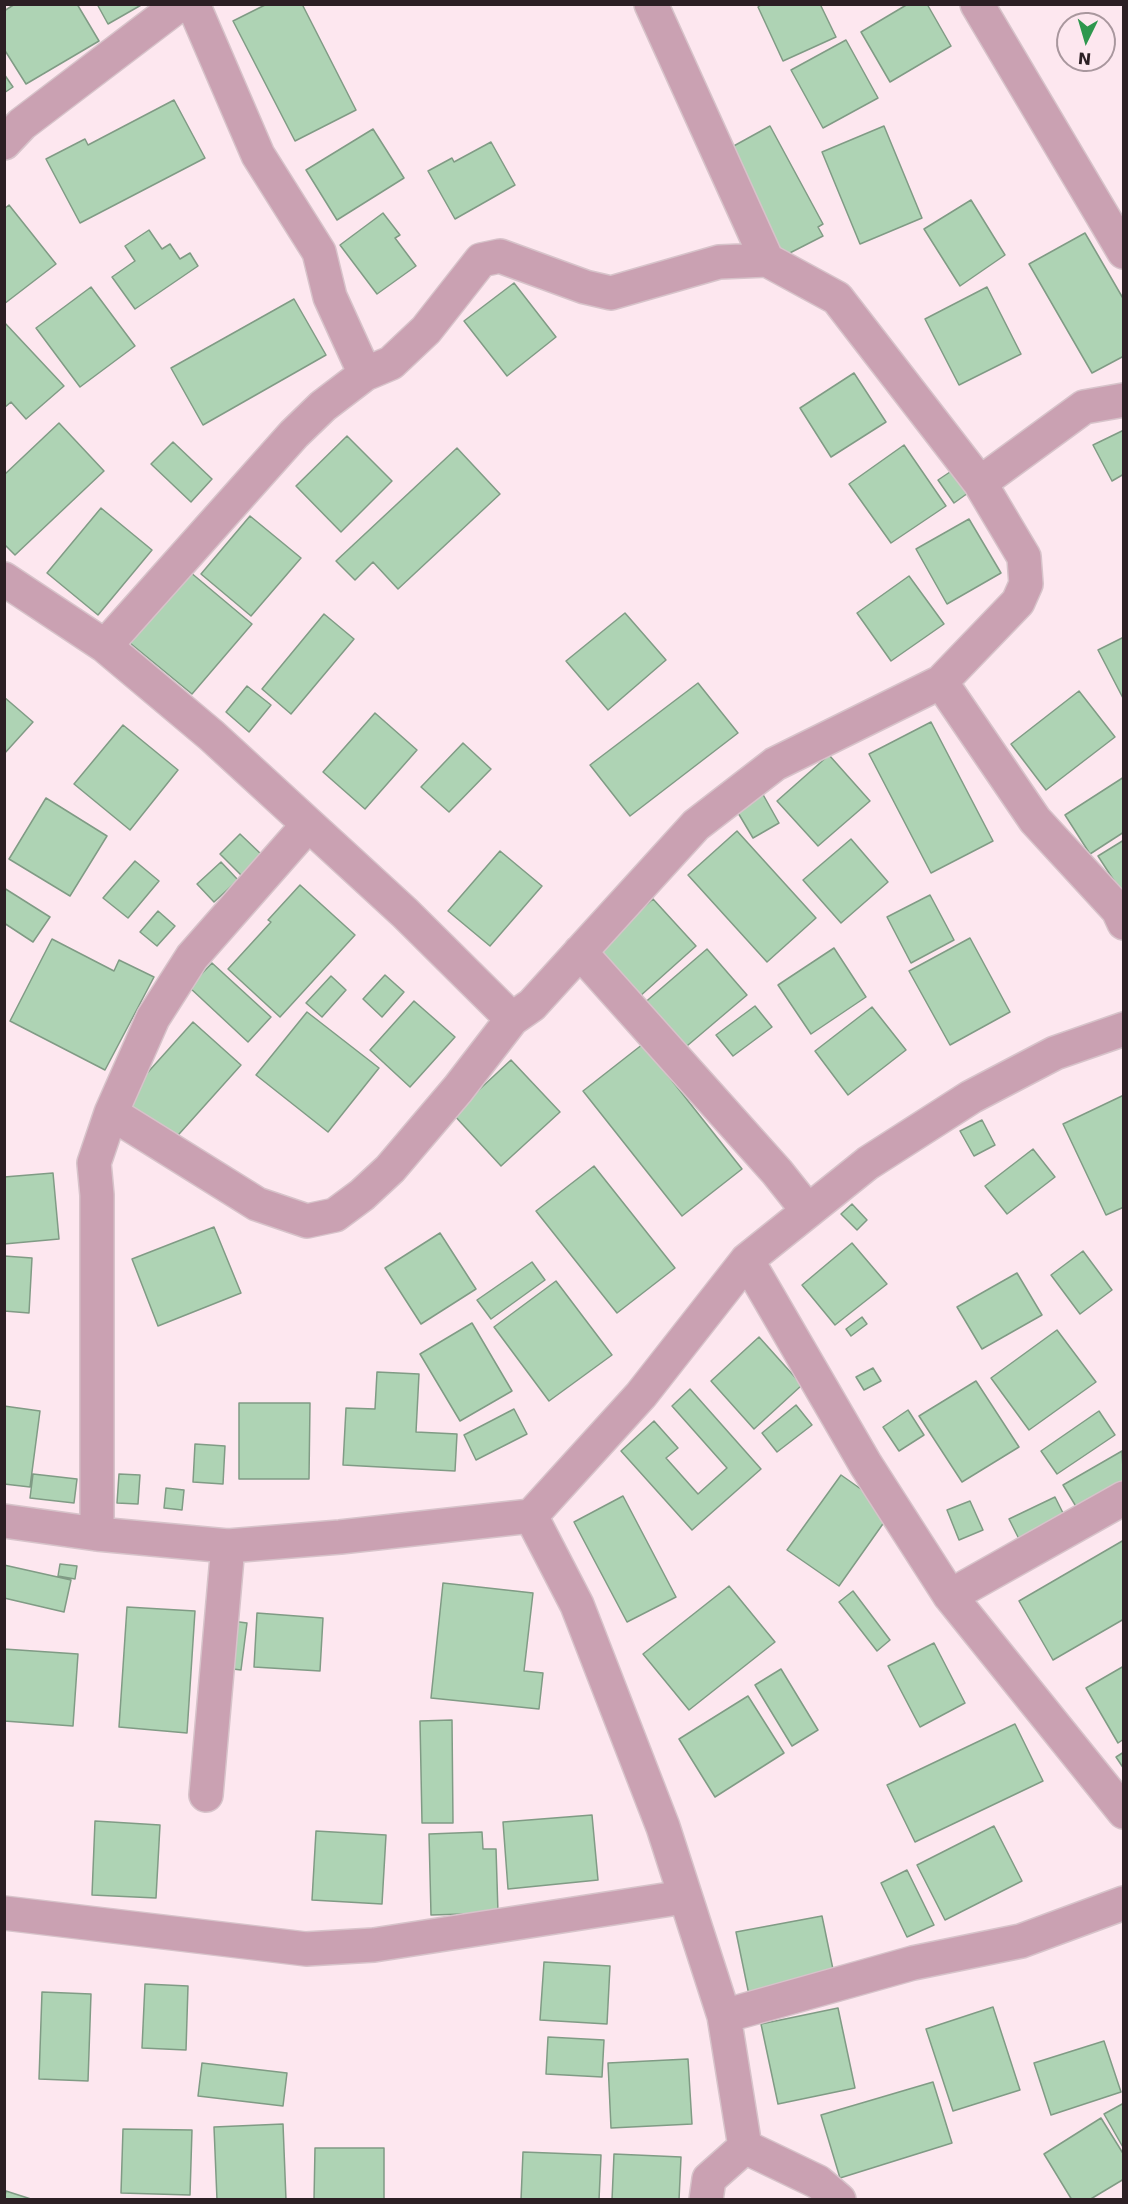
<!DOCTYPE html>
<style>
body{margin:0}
#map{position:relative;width:1128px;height:2204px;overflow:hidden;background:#fde7ef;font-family:"DejaVu Sans",sans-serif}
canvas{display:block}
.frame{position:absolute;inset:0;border:6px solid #2c1f24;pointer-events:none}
.north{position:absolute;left:1056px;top:12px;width:60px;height:60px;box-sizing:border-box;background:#fde7ef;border:2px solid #a9979e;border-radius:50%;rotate:185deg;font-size:16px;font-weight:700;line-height:24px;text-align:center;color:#2c1f24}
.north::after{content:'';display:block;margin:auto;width:21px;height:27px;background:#2e974e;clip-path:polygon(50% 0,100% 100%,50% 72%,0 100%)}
</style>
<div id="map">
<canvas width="1128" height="2204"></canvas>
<div class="frame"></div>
<div class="north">N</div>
</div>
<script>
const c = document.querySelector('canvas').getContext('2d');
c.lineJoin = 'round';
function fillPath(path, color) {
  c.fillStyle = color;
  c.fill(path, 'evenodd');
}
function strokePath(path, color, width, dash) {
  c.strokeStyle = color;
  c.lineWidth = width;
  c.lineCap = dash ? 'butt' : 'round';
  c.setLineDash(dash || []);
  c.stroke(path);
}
const building = new Path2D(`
 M 15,4 L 77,4 L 99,41 L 26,84 L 4,49 L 4,11 Z
 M 97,4 L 143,4 L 108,24 Z
 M 267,4 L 302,4 L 356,110 L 295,141 L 233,21 Z
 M 762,4 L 823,4 L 821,6 L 836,37 L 783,61 L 758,7 Z
 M 908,4 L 927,4 L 951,46 L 890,82 L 861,32 Z
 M 846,40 L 878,98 L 823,128 L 791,70 Z
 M 4,74 L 13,87 L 4,93 Z
 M 174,100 L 205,158 L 80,223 L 46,159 L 85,139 L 88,145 Z
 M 770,126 L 823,224 L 818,227 L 823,236 L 778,259 L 721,153 Z
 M 884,126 L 922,218 L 860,244 L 822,152 Z
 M 373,129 L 404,178 L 337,220 L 306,170 Z
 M 491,142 L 515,185 L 455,219 L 428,171 L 452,158 L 454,162 Z
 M 971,200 L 1005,255 L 960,286 L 924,229 Z
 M 9,205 L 56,264 L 4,304 L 4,209 Z
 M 383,213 L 400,235 L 395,238 L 416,266 L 377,294 L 340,245 Z
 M 149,230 L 162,249 L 170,244 L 180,259 L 190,253 L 198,266 L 135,309 L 112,277 L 135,261 L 125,246 Z
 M 1085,233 L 1124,300 L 1124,356 L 1092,373 L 1029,264 Z
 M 514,283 L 556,337 L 507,376 L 464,321 Z
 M 91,287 L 135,346 L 80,387 L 36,328 Z
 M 987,287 L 1021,354 L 959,385 L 925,319 Z
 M 294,299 L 326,355 L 203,425 L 171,368 Z
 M 4,322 L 64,386 L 26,419 L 11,402 L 4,408 Z
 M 854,373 L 886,422 L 831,457 L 800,408 Z
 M 59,423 L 104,471 L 15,555 L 4,544 L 4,475 Z
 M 1124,430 L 1124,474 L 1112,481 L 1093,445 Z
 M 347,436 L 392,481 L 341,532 L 296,486 Z
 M 173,442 L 212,479 L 191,502 L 151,464 Z
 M 904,445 L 946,506 L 891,543 L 849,484 Z
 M 457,448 L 500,494 L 398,589 L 373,562 L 355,580 L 336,561 Z
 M 953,470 L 968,493 L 954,503 L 938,480 Z
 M 101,508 L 152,550 L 98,615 L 47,573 Z
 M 250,516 L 301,558 L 251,616 L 201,574 Z
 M 969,519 L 1001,573 L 947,604 L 916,549 Z
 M 190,572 L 252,624 L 192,694 L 130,643 Z
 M 909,576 L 944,624 L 891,661 L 857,613 Z
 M 625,613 L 666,660 L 608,710 L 566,661 Z
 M 324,614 L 354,639 L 291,714 L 262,689 Z
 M 1124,637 L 1124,700 L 1098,650 Z
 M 698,683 L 738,733 L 630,816 L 590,765 Z
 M 247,686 L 271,705 L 249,732 L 226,712 Z
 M 1079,691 L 1115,737 L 1046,790 L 1011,744 Z
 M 4,697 L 33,722 L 4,754 Z
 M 375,713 L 417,750 L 365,809 L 323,772 Z
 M 931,722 L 993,841 L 931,873 L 869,754 Z
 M 123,725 L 178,770 L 130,830 L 74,784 Z
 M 463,743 L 491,769 L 449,812 L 421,787 Z
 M 829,755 L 870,801 L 818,846 L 777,801 Z
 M 1124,777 L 1124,832 L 1090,854 L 1065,815 Z
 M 761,791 L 779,823 L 753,838 L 734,806 Z
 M 46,798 L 107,836 L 70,896 L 9,859 Z
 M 737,831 L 816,918 L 767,962 L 688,875 Z
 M 240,834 L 263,856 L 243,877 L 220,854 Z
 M 851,839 L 888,882 L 841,923 L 803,880 Z
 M 1124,840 L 1124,896 L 1098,856 Z
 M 500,851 L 542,886 L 490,946 L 448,911 Z
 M 135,861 L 159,881 L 128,918 L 103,898 Z
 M 221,862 L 238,880 L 214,902 L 197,884 Z
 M 300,885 L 355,935 L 280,1017 L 228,969 L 271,922 L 268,920 Z
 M 4,888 L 50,917 L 33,942 L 4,923 Z
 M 930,895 L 954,940 L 911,963 L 887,917 Z
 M 653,899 L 696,946 L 639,997 L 596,950 Z
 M 158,911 L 175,926 L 157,946 L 140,932 Z
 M 970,938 L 1010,1012 L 950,1045 L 909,971 Z
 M 52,939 L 114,971 L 119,960 L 154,977 L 105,1070 L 10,1021 Z
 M 834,948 L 866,997 L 811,1034 L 778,985 Z
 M 707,949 L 747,995 L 681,1051 L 642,1005 Z
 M 212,963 L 271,1017 L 248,1042 L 189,987 Z
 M 385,975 L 404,992 L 382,1017 L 363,999 Z
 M 331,976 L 346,990 L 322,1017 L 306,1003 Z
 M 414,1001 L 455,1037 L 410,1087 L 370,1050 Z
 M 755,1006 L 772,1027 L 733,1056 L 716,1035 Z
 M 872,1007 L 906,1050 L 848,1095 L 815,1051 Z
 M 307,1012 L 379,1068 L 328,1132 L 256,1075 Z
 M 193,1022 L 241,1065 L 171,1143 L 123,1100 Z
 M 643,1044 L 742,1169 L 682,1216 L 583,1091 Z
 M 511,1060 L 560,1112 L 501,1166 L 453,1114 Z
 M 1124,1095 L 1124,1207 L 1106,1215 L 1063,1124 Z
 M 982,1120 L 995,1145 L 974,1156 L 960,1131 Z
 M 1033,1149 L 1055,1177 L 1007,1214 L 985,1186 Z
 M 594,1166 L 675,1268 L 617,1313 L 536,1211 Z
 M 53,1173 L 59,1239 L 4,1244 L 4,1177 Z
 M 852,1204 L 867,1220 L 857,1230 L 841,1214 Z
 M 214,1227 L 241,1293 L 158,1326 L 132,1259 Z
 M 440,1233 L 476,1289 L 421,1324 L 385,1268 Z
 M 852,1243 L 887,1284 L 835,1325 L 802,1285 Z
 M 1083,1251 L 1112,1290 L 1080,1314 L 1051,1275 Z
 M 4,1256 L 32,1258 L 29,1313 L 4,1311 Z
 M 532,1262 L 545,1280 L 491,1319 L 477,1300 Z
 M 1017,1273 L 1042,1315 L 982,1349 L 957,1307 Z
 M 556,1281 L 612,1355 L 549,1401 L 494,1327 Z
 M 862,1317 L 867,1324 L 851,1336 L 846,1329 Z
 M 472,1323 L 512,1391 L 460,1421 L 420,1354 Z
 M 1057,1330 L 1096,1382 L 1029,1430 L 991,1378 Z
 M 759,1337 L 802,1385 L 754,1429 L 711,1381 Z
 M 873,1368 L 881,1381 L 864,1390 L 856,1377 Z
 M 377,1372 L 419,1374 L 416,1432 L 457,1434 L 455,1471 L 343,1465 L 346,1408 L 375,1409 Z
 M 976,1381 L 1019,1447 L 962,1482 L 919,1416 Z
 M 690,1389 L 761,1469 L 692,1530 L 621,1451 L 654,1421 L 678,1448 L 666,1458 L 698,1494 L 727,1468 L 672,1406 Z
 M 239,1403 L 310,1403 L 309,1479 L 239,1479 Z
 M 796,1405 L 812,1425 L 777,1452 L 762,1433 Z
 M 4,1406 L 40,1411 L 30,1487 L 4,1484 Z
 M 514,1409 L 527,1434 L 476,1460 L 464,1435 Z
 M 908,1410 L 924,1435 L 899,1451 L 883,1427 Z
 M 1099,1411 L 1115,1435 L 1057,1474 L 1041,1451 Z
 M 195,1444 L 225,1446 L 223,1484 L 193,1482 Z
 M 1122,1451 L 1124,1488 L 1080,1513 L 1063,1485 Z
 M 33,1474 L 77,1479 L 74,1503 L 30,1498 Z
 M 119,1474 L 140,1475 L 138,1504 L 117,1503 Z
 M 841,1475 L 892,1511 L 839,1586 L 787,1550 Z
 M 166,1488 L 184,1490 L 182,1510 L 164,1508 Z
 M 623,1496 L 676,1597 L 627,1622 L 574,1522 Z
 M 1055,1497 L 1066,1519 L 1020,1541 L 1009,1519 Z
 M 970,1501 L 983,1530 L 959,1540 L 947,1510 Z
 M 1124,1540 L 1124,1619 L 1053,1660 L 1019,1601 Z
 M 60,1564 L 77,1566 L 75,1579 L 58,1576 Z
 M 4,1565 L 71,1580 L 64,1612 L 4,1598 Z
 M 443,1583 L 533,1593 L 524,1671 L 543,1673 L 539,1709 L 431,1698 Z
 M 729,1586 L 775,1642 L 689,1710 L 643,1654 Z
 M 853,1591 L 890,1640 L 877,1651 L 839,1602 Z
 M 127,1607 L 195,1611 L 187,1733 L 119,1727 Z
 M 257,1613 L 323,1618 L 320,1671 L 254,1667 Z
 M 224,1620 L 247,1623 L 241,1670 L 217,1667 Z
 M 934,1643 L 965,1703 L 920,1727 L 888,1666 Z
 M 4,1649 L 78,1654 L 73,1726 L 4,1721 Z
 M 1124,1666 L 1124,1739 L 1118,1743 L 1086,1688 Z
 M 781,1669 L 818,1730 L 792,1746 L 755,1685 Z
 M 748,1696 L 784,1753 L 715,1797 L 679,1739 Z
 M 452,1720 L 453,1823 L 422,1823 L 420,1721 Z
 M 1015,1724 L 1043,1781 L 915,1842 L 887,1785 Z
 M 1124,1752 L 1124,1769 L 1116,1757 Z
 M 592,1815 L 598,1880 L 508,1889 L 503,1822 Z
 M 95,1821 L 160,1825 L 156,1898 L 92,1895 Z
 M 994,1826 L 1022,1881 L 945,1920 L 917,1865 Z
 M 316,1831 L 386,1835 L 382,1904 L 312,1900 Z
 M 482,1832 L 483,1849 L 496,1849 L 498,1913 L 431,1915 L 429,1834 Z
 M 907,1870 L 934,1925 L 907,1937 L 881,1883 Z
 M 822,1916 L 835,1979 L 749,1995 L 736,1932 Z
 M 544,1962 L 610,1966 L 607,2024 L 540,2020 Z
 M 145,1984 L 188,1986 L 186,2050 L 142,2048 Z
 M 42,1992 L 91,1994 L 88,2081 L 39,2079 Z
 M 993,2007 L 1020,2090 L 953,2111 L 926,2029 Z
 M 838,2008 L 855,2088 L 778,2104 L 761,2024 Z
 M 548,2037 L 604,2040 L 602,2077 L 546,2074 Z
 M 1104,2041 L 1121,2092 L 1051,2115 L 1034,2063 Z
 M 688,2059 L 692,2124 L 611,2128 L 608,2063 Z
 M 202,2063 L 287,2073 L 283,2106 L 198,2096 Z
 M 933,2082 L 952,2143 L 840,2178 L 821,2115 Z
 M 1124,2103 L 1124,2149 L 1104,2114 Z
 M 1101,2118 L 1124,2155 L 1124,2179 L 1089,2200 L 1072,2200 L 1044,2154 Z
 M 283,2124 L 286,2200 L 217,2200 L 214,2127 Z
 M 123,2129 L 192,2130 L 190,2195 L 121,2193 Z
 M 315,2148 L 384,2148 L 384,2200 L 314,2200 Z
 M 523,2152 L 601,2155 L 599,2200 L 521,2200 Z
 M 614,2154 L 681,2157 L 679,2200 L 612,2200 Z
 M 6,2191 L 34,2200 L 4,2200 Z`);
const minor = new Path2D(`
 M 193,4 L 258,155 L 319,252 L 330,297 L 365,374
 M 651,4 L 767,260
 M 977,4 L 1124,252
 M 4,143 L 22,124 L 180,4
 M 980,483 L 1084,407 L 1124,400
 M 4,579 L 105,646 L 211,735 L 405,913 L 512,1019
 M 941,682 L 1035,820 L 1118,910 L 1124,923
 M 580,952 L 777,1172 L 808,1211
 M 111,1113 L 153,1018 L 192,957 L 308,825
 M 747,1260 L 866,1465 L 950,1596 L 1124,1812
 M 531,1516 L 577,1605 L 663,1827 L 724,2016 L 745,2147 L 818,2182 L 839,2200
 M 4,1521 L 97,1534 L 228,1546 L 340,1537 L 531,1516 L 641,1395 L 747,1260 L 868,1163 L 971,1097 L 1055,1053 L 1124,1029
 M 97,1534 L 97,1195 L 94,1163 L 111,1113 L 257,1204 L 307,1221 L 335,1215 L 362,1195 L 390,1169 L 458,1089 L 512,1019 L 532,1005 L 696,825 L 775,764 L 941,682 L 1018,602 L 1026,584 L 1024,557 L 980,483 L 837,298 L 767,260 L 719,262 L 611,293 L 585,287 L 500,256 L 481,260 L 426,330 L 391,363 L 365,374 L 323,406 L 294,434 L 105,646
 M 950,1596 L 1124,1498
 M 206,1795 L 228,1546
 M 4,1913 L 306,1949 L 374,1945 L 684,1897
 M 724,2016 L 913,1963 L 1021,1941 L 1124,1903
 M 706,2200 L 709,2179 L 745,2147`);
fillPath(building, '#aed3b4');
strokePath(building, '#809b85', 1.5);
strokePath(minor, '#d7c3ca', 36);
strokePath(minor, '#caa1b2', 33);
</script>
